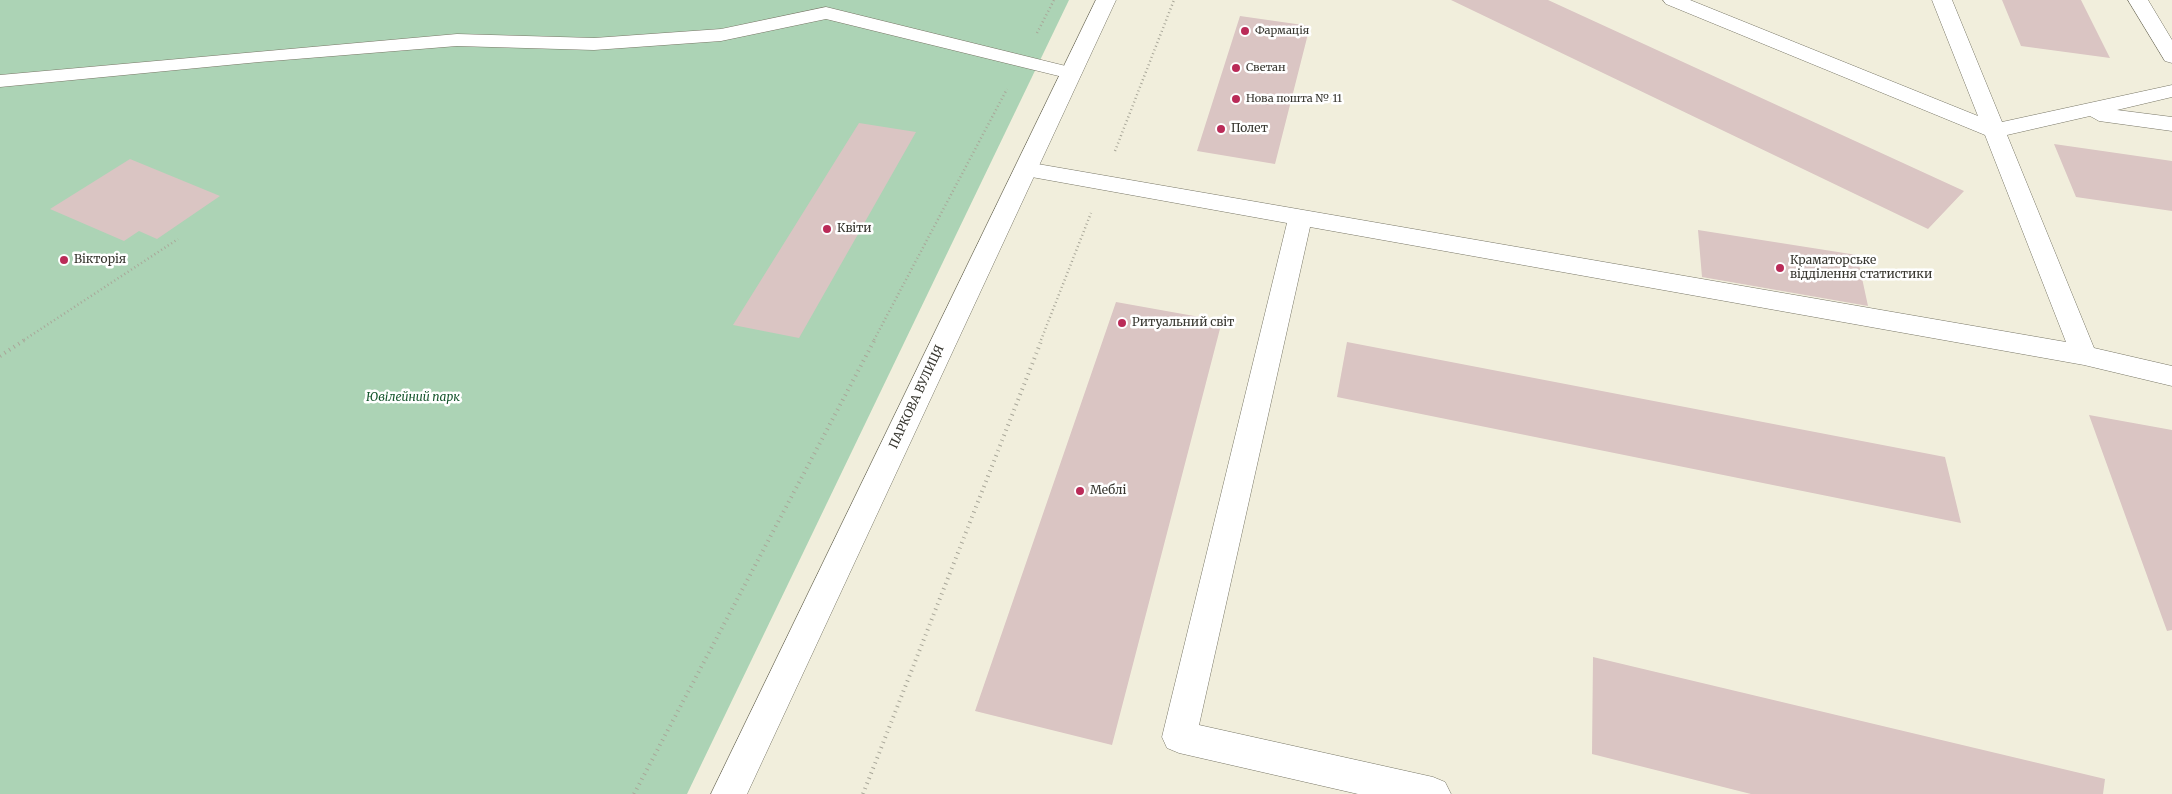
<!DOCTYPE html>
<meta charset="utf-8">
<style>
body{margin:0}
canvas{display:block;background:#f1eedc}
</style>
<canvas width="2172" height="794"></canvas>
<script>
const c = document.querySelector('canvas').getContext('2d');
c.lineJoin = 'round';
function fillPath(path, color) {
  c.fillStyle = color;
  c.fill(path, 'evenodd');
}
function strokePath(path, color, width, dash) {
  c.strokeStyle = color;
  c.lineWidth = width;
  c.lineCap = dash ? 'butt' : 'round';
  c.setLineDash(dash || []);
  c.stroke(path);
}
function drawText(font, color, halo, rows, align = 'center') {
  c.font = font + ' Merriweather,serif';
  c.lineWidth = 5;
  c.setLineDash([]);
  c.textBaseline = 'middle';
  c.strokeStyle = halo;
  c.fillStyle = color;
  for (const [text, x, y, turn = 0] of rows) {
    c.save();
    c.translate(x, y);
    c.rotate((+turn || 0) * Math.PI / 180);
    c.textAlign = isNaN(turn) ? turn : align;
    if (halo) c.strokeText(text, 0, 0);
    c.fillText(text, 0, 0);
    c.restore();
  }
}
const green = new Path2D(`
 M 0,0 L 1069,0 L 687,794 L 0,794 Z`);
const building = new Path2D(`
 M 1451,0 L 1548,0 L 1964,191 L 1928,229 Z
 M 2002,0 L 2081,0 L 2110,58 L 2021,46 Z
 M 1240,16 L 1310,26 L 1275,164 L 1197,151 Z
 M 859,123 L 916,132 L 799,338 L 733,325 Z
 M 2054,144 L 2172,161 L 2172,211 L 2076,197 Z
 M 130,159 L 220,196 L 157,239 L 139,231 L 124,241 L 50,209 Z
 M 1698,230 L 1857,255 L 1868,306 L 1702,277 Z
 M 1116,302 L 1222,321 L 1112,745 L 975,711 Z
 M 1347,342 L 1945,457 L 1961,523 L 1337,397 Z
 M 2089,415 L 2172,430 L 2172,630 L 2167,631 Z
 M 1593,657 L 2105,779 L 2103,794 L 1751,794 L 1592,754 Z`);
const pathFar1 = new Path2D(`
 M 1037,33 L 1054,0
 M 1115,151 L 1174,0
 M 24,340 L 178,239
 M 874,340 L 1007,89
 M 1041,340 L 1091,213`);
const path = new Path2D(`
 M 0,356 L 26,339
 M 634,794 L 875,339
 M 863,794 L 1042,339`);
const service = new Path2D(`
 M 1663,0 L 1690,0 L 1978,116 L 1932,0 L 1952,0 L 2002,122 L 2172,85 L 2172,97 L 2117,110 L 2172,117 L 2172,131 L 2099,121 L 2090,116 L 2007,135 L 2094,348 L 2172,366 L 2172,386 L 2084,365 L 1310,227 L 1199,725 L 1433,777 L 1445,782 L 1451,794 L 1358,794 L 1179,753 L 1167,748 L 1162,737 L 1287,223 L 1026,176 L 1018,174 L 1014,169 L 1018,164 L 1026,162 L 2066,342 L 1985,135 L 1666,4 Z
 M 2128,0 L 2148,0 L 2172,40 L 2172,63 L 2165,61 Z
 M 826,7 L 1078,69 L 1082,73 L 1078,77 L 1071,79 L 826,19 L 721,41 L 594,50 L 457,46 L 259,62 L 0,87 L 0,75 L 457,34 L 594,38 L 721,29 Z`);
const tertiary = new Path2D(`
 M 1096,0 L 1116,0 L 747,794 L 711,794 Z`);
const markers = [
 [1245,31,5,"#ba2b58"],
 [1236,68,5,"#ba2b58"],
 [1236,99,5,"#ba2b58"],
 [1221,129,5,"#ba2b58"],
 [827,229,5,"#ba2b58"],
 [64,260,5,"#ba2b58"],
 [1780,268,5,"#ba2b58"],
 [1122,323,5,"#ba2b58"],
 [1080,491,5,"#ba2b58"]
];
const farPoinames = [
 ["Фармація",1255,31],
 ["Светан",1246,68],
 ["Нова пошта № 11",1246,99]
];
const poiNames = [
 ["Полет",1231,129],
 ["Квіти",837,229],
 ["Вікторія",74,260],
 ["Краматорське",1790,261],
 ["відділення статистики",1790,275],
 ["Ритуальний світ",1132,323],
 ["Меблі",1090,491]
];
const streetNames = [
 ["ПАРКОВА ВУЛИЦЯ",917,397,-65]
];
const parkNames = [
 ["Ювілейний парк",413,398]
];
fillPath(green, '#acd3b5');
fillPath(building, '#dac5c3');
strokePath(service, '#797767', 1);
strokePath(tertiary, '#797767', 1);
strokePath(pathFar1, '#a9a799', 2.5, [1, 3]);
strokePath(path, '#a9a799', 4, [1, 4.5]);
fillPath(service, '#fff');
fillPath(tertiary, '#fff');
for (const [x, y, r, color] of markers) {
  const dot = new Path2D();
  dot.arc(x, y, r, 0, 2 * Math.PI);
  c.fillStyle = color;
  c.fill(dot);
  strokePath(dot, '#fff', 2);
}
drawText('11px', '#37362f', '#fff', farPoinames, 'left');
drawText('12px', '#37362f', '#fff', poiNames, 'left');
drawText('12px', '#37362f', '#fff', streetNames);
drawText('italic 12px', '#16562d', '#fff', parkNames);
</script>
